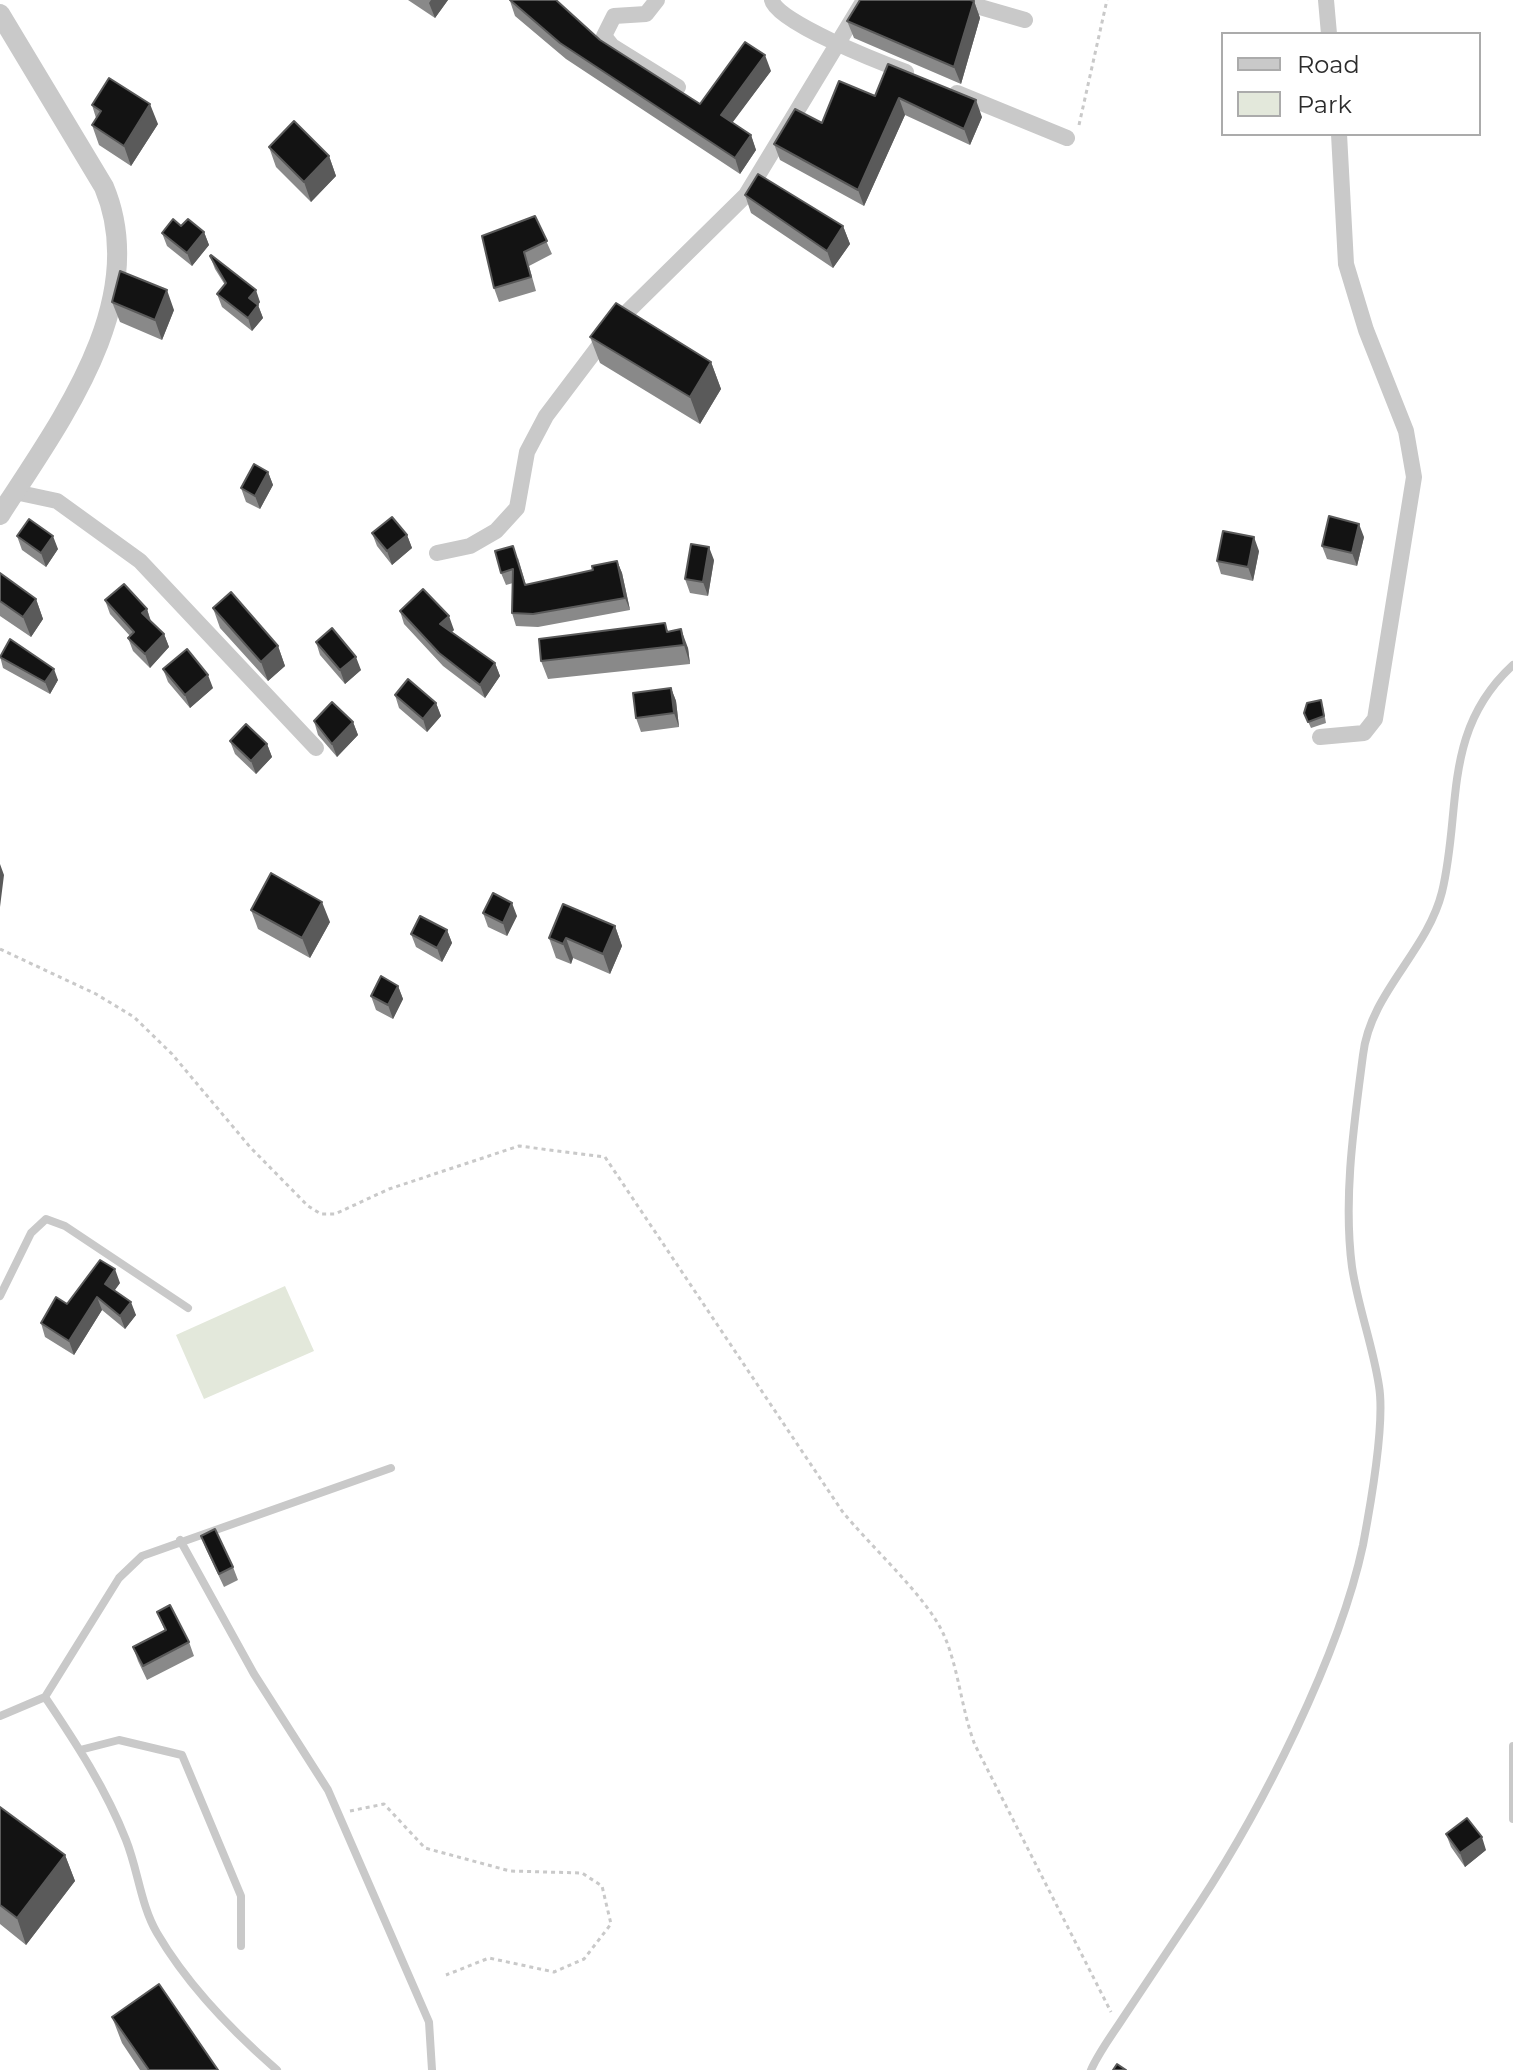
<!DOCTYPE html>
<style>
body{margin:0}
#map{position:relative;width:1513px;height:2070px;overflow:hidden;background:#fff;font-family:Montserrat,sans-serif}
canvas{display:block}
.legend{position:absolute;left:1221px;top:32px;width:260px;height:104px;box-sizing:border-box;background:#fff;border:2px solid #ababab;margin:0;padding:10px 14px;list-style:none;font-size:24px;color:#2c2c2c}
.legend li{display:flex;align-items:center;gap:16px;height:40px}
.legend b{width:40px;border:2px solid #ababab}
</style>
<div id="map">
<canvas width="1513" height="2070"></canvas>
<ul class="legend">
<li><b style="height:10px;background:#c9c9c9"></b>Road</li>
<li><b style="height:22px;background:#e3e8db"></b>Park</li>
</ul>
</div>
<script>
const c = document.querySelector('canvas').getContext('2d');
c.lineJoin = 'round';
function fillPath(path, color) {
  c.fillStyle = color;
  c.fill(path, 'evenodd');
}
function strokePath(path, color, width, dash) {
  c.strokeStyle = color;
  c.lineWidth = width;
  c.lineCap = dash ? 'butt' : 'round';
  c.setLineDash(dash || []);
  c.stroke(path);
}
const green = new Path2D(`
 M 285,1286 L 314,1351 L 204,1399 L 176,1335 Z`);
const path = new Path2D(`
 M 1079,125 L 1107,0
 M 0,949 L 96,994 L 134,1017 L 172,1054 L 250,1147 L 308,1206 L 321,1214 L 335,1214 L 389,1189 L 519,1146 L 605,1157 L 842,1511 C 871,1547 925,1595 943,1633 C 959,1668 961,1709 975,1745 L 1111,2012
 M 350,1811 L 384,1804 L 425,1848 L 510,1871 L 582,1873 L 602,1886 L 611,1924 L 584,1959 L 554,1972 L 489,1958 L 446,1975`);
const service = new Path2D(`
 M 0,1296 L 31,1233 L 46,1219 L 65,1226 L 188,1308
 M 180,1540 L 254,1674 L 328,1790 L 429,2022 L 432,2070
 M 45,1697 C 76,1743 106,1789 126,1840 C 138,1870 141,1906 157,1933 C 188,1986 231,2030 277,2070
 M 0,1716 L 45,1697 L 119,1578 L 142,1556 L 391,1468
 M 1513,1746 L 1513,1819
 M 80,1750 L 119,1740 L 182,1755 L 241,1896 L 241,1946
 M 1091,2070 C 1099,2052 1112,2035 1123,2018 C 1148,1980 1174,1942 1199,1904 C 1262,1808 1339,1657 1363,1545 C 1370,1508 1385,1422 1379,1386 C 1373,1346 1358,1307 1352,1267 C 1343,1198 1354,1124 1363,1055 C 1370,993 1427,952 1442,892 C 1462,810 1441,731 1513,665`);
const minor = new Path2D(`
 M 657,0 L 646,14 L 614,16 L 604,36 L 612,46 L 678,87
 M 772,0 C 776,22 882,63 906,72
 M 956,0 L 1025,20
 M 1326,0 L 1329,34
 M 957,93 L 1067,138
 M 15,492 L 57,501 L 140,561 L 316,748
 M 437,553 L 470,546 L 496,531 L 517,508 L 527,452 L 546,416 L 617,322 L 746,195 L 864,0
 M 1320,737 L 1364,733 L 1375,719 L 1414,477 L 1406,431 L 1366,330 L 1346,264 L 1339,134`);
const tertiary = new Path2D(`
 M 0,14 L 104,187 C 152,301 59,423 0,515`);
const wall = new Path2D(`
 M 408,0 L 448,0 L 435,18 Z
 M 510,1 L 600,40 L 700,104 L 771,71 L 732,122 L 751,135 L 756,150 L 740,174 L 566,59 L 515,16 Z
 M 974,1 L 980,18 L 961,84 L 854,38 L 847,21 Z
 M 888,64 L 982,117 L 970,145 L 905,115 L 864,206 L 780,160 L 774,144 L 822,123 L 875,96 Z
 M 92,105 L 158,124 L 131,166 L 99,145 L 92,125 L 96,118 Z
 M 269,147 L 329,156 L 336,176 L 311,202 L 276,167 Z
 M 745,195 L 843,226 L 850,244 L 833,268 L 751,213 Z
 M 535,216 L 552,254 L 529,266 L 536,291 L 499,302 L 494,288 Z
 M 181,226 L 204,232 L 209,245 L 192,266 L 167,246 L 162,233 Z
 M 210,256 L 260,302 L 258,305 L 263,318 L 252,331 L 222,307 L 217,294 L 225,285 L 215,269 Z
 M 112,302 L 174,310 L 162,340 L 120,322 Z
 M 590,337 L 711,362 L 721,389 L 700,424 L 600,363 Z
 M 268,472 L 273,485 L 260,509 L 246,502 L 241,488 Z
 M 372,533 L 407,535 L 412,548 L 392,565 L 377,546 Z
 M 17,536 L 58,549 L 46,567 L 22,550 Z
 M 1364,537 L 1357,566 L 1327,559 L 1322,546 Z
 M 1259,551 L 1253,581 L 1221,574 L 1217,561 Z
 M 518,558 L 526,585 L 593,570 L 617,561 L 622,573 L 630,610 L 538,627 L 516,626 L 512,613 L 513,583 L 506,585 L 501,573 Z
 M 714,560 L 708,596 L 690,593 L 685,579 Z
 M 0,573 L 36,599 L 43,619 L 31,637 L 0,616 Z
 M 105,600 L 147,609 L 151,621 L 164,634 L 169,647 L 150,668 L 133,651 L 128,638 L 130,636 L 110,614 Z
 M 213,608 L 278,646 L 285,666 L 268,681 L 220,628 Z
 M 400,611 L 454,630 L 452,632 L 495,663 L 500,676 L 485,698 L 443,666 L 404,624 Z
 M 665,623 L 668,632 L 688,648 L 690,664 L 548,679 L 541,661 Z
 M 316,642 L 361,670 L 345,684 L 320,655 Z
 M 0,656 L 58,680 L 50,694 L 3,668 Z
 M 163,669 L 213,688 L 190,708 L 168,682 Z
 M 671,688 L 676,701 L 679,727 L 641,732 L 636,718 Z
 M 395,695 L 436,703 L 441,716 L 427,732 L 399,708 Z
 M 1323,707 L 1326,723 L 1311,728 L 1304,713 Z
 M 314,721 L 353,722 L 358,735 L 337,757 L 318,735 Z
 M 230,741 L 267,744 L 272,757 L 256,774 L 235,754 Z
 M 251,910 L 330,922 L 310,958 L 258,929 Z
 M 483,913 L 517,916 L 507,936 L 488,927 Z
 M 615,926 L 622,946 L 610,974 L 573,958 L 571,964 L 556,958 L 549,938 Z
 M 447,930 L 452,943 L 442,962 L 416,947 L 411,934 Z
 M 398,986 L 403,999 L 393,1019 L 376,1010 L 371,996 Z
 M 120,1283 L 114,1290 L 136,1315 L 125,1329 L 102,1310 L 74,1355 L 45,1337 L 41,1323 L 67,1304 Z
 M 201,1536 L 233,1567 L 238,1580 L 224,1587 L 206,1549 Z
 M 157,1612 L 189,1642 L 194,1656 L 147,1680 L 138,1661 L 133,1647 L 165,1631 Z
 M 0,1807 L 65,1855 L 75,1881 L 26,1945 L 0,1924 Z
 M 1446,1834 L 1486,1850 L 1465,1867 L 1451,1847 Z
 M 112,2017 L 218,2070 L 140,2070 L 122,2043 Z`);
const shadedWall = new Path2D(`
 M 431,0 L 448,0 L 435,18 L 429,3 Z
 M 974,1 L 980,18 L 961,84 L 954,67 Z
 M 765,55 L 771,71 L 727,130 L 721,115 Z
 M 899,98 L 905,115 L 864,206 L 858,190 Z
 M 976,100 L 982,117 L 970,145 L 964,129 Z
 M 150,104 L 158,124 L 131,166 L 124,146 Z
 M 751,135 L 756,150 L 740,174 L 735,158 Z
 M 329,156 L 336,176 L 311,202 L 304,182 Z
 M 843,226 L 850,244 L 833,268 L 827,251 Z
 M 204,232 L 209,245 L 192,266 L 187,253 Z
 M 167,290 L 174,310 L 162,340 L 155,320 Z
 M 256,290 L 260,302 L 258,305 L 263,318 L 252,331 L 248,318 L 249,298 Z
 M 711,362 L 721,389 L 700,424 L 690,397 Z
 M 268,472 L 273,485 L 260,509 L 255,496 Z
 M 1359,524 L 1364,537 L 1357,566 L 1352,553 Z
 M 407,535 L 412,548 L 392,565 L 387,551 Z
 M 53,536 L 58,549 L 46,567 L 41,553 Z
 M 1254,537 L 1259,551 L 1253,581 L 1248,567 Z
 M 709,547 L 714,560 L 708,596 L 703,582 Z
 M 617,561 L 622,573 L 630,610 L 625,598 Z
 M 36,599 L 43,619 L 31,637 L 23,617 Z
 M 147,609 L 151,623 L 142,613 Z
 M 449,616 L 454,630 L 445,638 L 440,624 Z
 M 681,629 L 688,648 L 690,664 L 684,645 Z
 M 164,634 L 169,647 L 150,668 L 145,654 Z
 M 278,646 L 285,666 L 268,681 L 261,662 Z
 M 356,657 L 361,670 L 345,684 L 340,670 Z
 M 495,663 L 500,676 L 485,698 L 480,685 Z
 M 54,669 L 58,680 L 50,694 L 45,682 Z
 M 208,675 L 213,688 L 190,708 L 185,695 Z
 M 671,688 L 676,701 L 679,727 L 674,713 Z
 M 436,703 L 441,716 L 427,732 L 423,719 Z
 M 353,722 L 358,735 L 337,757 L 332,744 Z
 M 267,744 L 272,757 L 256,774 L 251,761 Z
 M 0,864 L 4,875 L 0,907 Z
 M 322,902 L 330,922 L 310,958 L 302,938 Z
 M 512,903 L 517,916 L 507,936 L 503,923 Z
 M 615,926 L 622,946 L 610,974 L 603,954 Z
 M 447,930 L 452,943 L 442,962 L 437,948 Z
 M 566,938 L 573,958 L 571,964 L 563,944 Z
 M 398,986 L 403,999 L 393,1019 L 388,1005 Z
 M 115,1269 L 120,1283 L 110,1297 L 105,1284 Z
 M 97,1297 L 102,1310 L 74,1355 L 69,1341 Z
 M 131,1302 L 136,1315 L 125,1329 L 120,1316 Z
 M 1482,1837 L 1486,1850 L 1465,1867 L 1460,1853 Z
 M 65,1855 L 75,1881 L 26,1945 L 17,1918 Z`);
const building = new Path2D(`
 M 510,0 L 556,0 L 600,40 L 700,104 L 745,42 L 765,55 L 721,115 L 751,135 L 735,158 L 560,43 Z
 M 860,0 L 970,0 L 974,1 L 954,67 L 847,21 Z
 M 888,64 L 976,100 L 964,129 L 899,98 L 858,190 L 774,144 L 795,109 L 822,123 L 839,81 L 875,96 Z
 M 109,78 L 150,104 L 124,146 L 92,125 L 101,111 L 92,105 Z
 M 294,121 L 329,156 L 304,182 L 269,147 Z
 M 758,174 L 843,226 L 827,251 L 745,195 Z
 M 535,216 L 547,241 L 524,252 L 531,277 L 494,288 L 482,236 Z
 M 173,219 L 181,226 L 188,219 L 204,232 L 187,253 L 162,233 Z
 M 211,255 L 256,290 L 249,298 L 258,305 L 248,318 L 217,294 L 226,283 L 210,256 Z
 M 120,271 L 167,290 L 155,320 L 112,302 Z
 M 616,303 L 711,362 L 690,397 L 590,337 Z
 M 254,464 L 268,472 L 255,496 L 241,488 Z
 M 1329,516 L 1359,524 L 1352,553 L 1322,546 Z
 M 392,517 L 407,535 L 387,551 L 372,533 Z
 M 29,519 L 53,536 L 41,553 L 17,536 Z
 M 1223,531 L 1254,537 L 1248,567 L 1217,561 Z
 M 691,544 L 709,547 L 703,582 L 685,579 Z
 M 513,546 L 525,585 L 593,570 L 592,566 L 617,561 L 625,598 L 533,614 L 512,613 L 513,569 L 501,573 L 495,551 Z
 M 0,573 L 36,599 L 23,617 L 0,601 Z
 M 124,584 L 147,609 L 142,613 L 164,634 L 145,654 L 128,638 L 134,632 L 105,600 Z
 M 423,589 L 449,616 L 440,624 L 495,663 L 480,685 L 439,653 L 400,611 Z
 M 231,592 L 278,646 L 261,662 L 213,608 Z
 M 665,623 L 667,632 L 681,629 L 684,645 L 541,661 L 539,639 Z
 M 332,628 L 356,657 L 340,670 L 316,642 Z
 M 10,639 L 54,669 L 45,682 L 0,657 Z
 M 187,649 L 208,675 L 185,695 L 163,669 Z
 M 408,679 L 436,703 L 423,719 L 395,695 Z
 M 671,688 L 674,713 L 636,718 L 633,693 Z
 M 1321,700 L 1324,716 L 1308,722 L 1304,713 L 1307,703 Z
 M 332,702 L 353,722 L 332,744 L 314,721 Z
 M 246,724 L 267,744 L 251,761 L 230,741 Z
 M 271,873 L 322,902 L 302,938 L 251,910 Z
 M 493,893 L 512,903 L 503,923 L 483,913 Z
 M 563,904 L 615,926 L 603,954 L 566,938 L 563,944 L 549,938 Z
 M 420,916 L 447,930 L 437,948 L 411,934 Z
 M 381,976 L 398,986 L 388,1005 L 371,996 Z
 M 100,1260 L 115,1269 L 105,1284 L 131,1302 L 120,1316 L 97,1297 L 69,1341 L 41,1323 L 56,1297 L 67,1304 Z
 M 215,1529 L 233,1567 L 219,1574 L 201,1536 Z
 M 170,1605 L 189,1642 L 143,1666 L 133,1647 L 166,1630 L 157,1612 Z
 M 0,1807 L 65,1855 L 17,1918 L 0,1905 Z
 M 1467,1818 L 1482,1837 L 1460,1853 L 1446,1834 Z
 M 159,1984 L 218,2070 L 149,2070 L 112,2017 Z
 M 1117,2064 L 1126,2070 L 1113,2070 Z`);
fillPath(green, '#e3e8db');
strokePath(path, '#c9c9c9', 3, [4, 4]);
strokePath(service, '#c9c9c9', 8);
strokePath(minor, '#c9c9c9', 16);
strokePath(tertiary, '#c9c9c9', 20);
fillPath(wall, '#898989');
fillPath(shadedWall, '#5a5a5a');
fillPath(building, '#131313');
strokePath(building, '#5a5a5a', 2);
</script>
